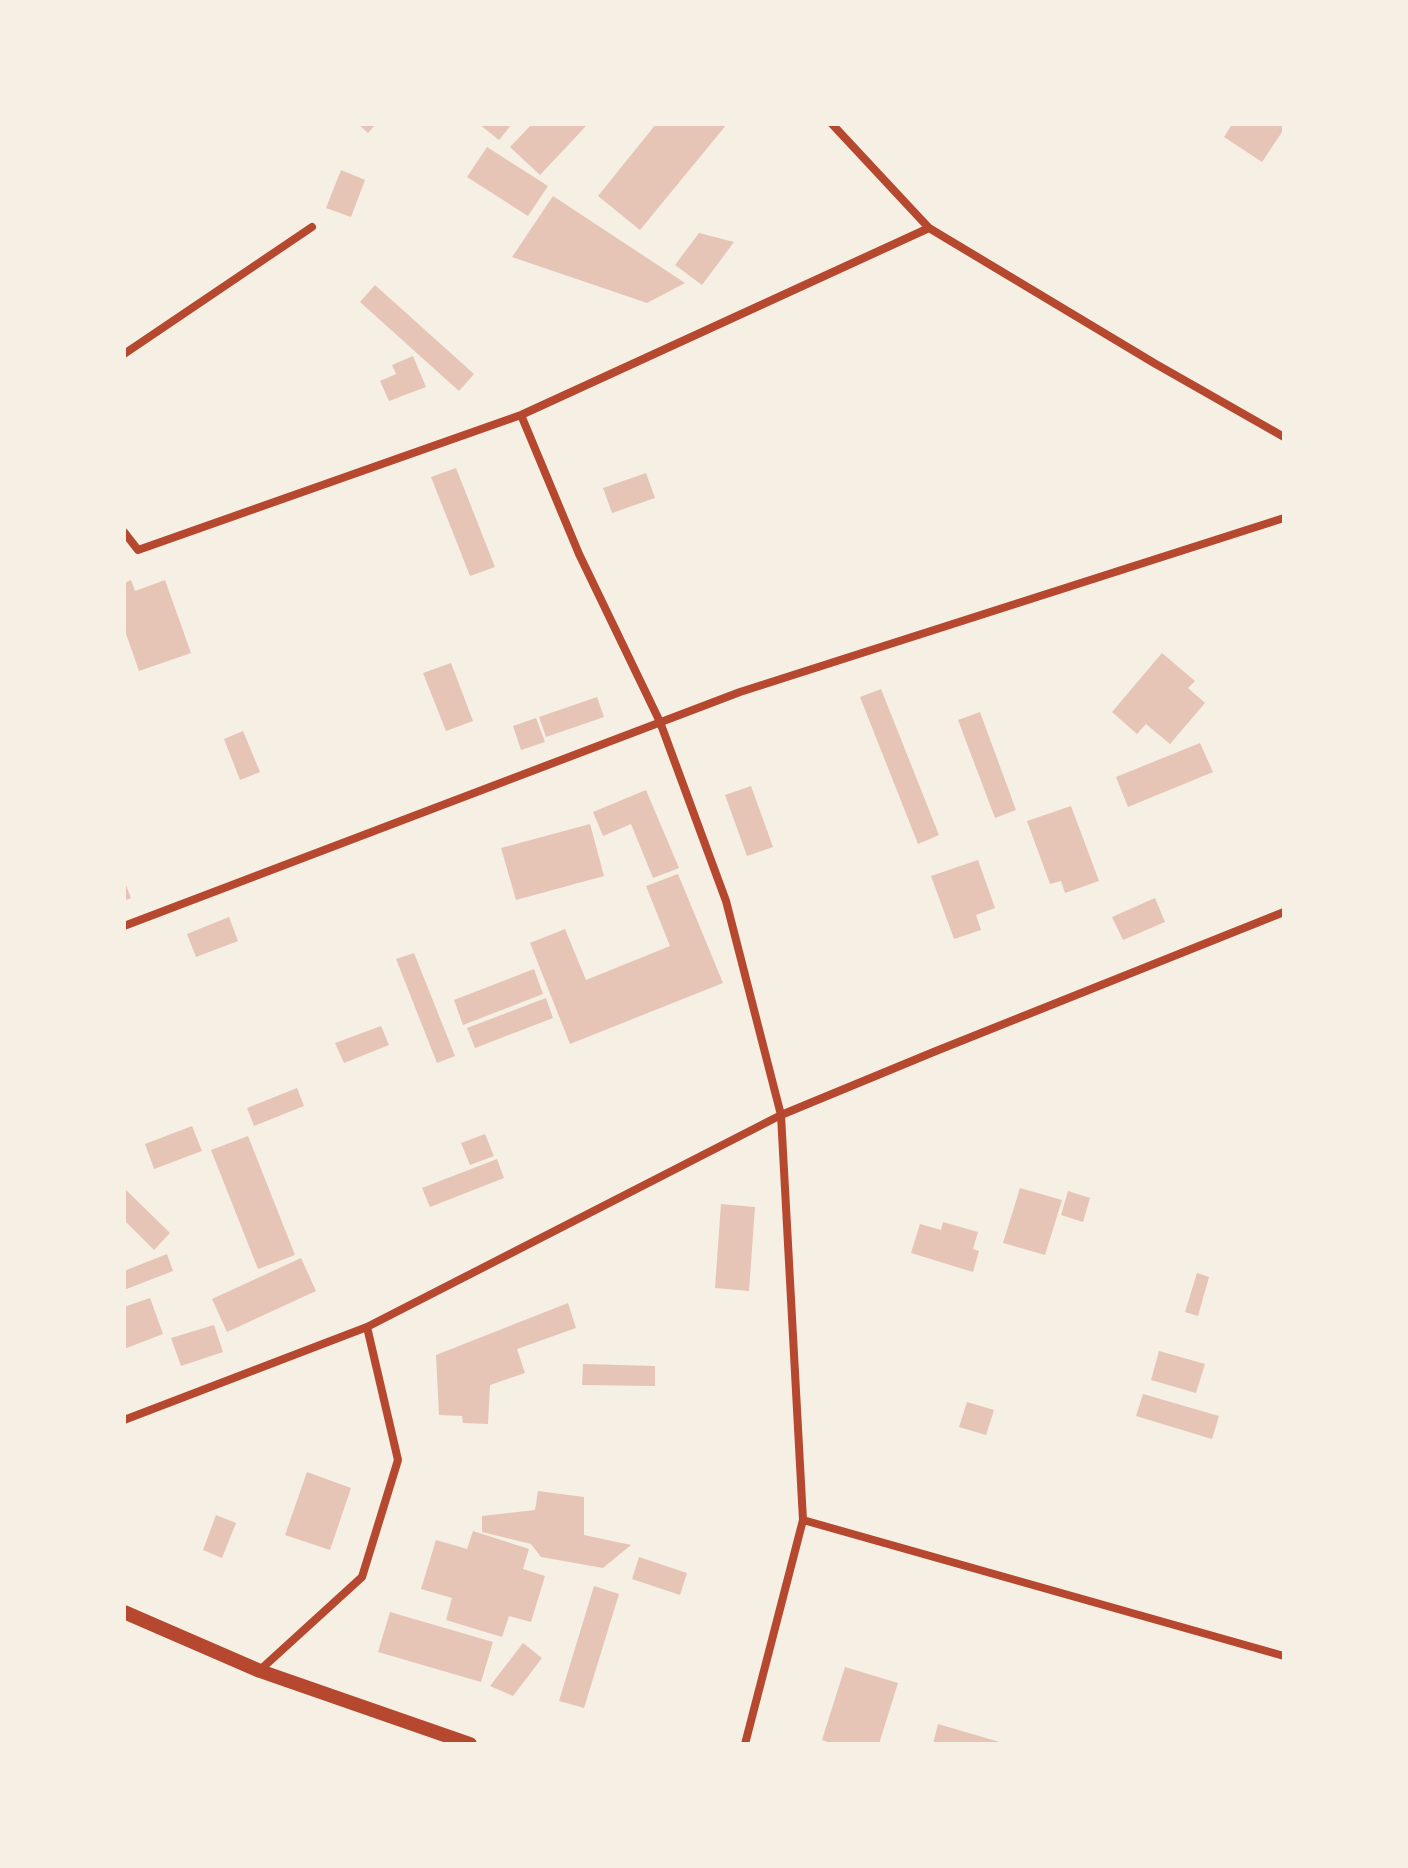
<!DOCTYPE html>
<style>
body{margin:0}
#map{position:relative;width:1408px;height:1868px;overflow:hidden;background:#f6efe4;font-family:Inter,sans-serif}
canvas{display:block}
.frame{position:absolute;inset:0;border:126px solid #f6efe4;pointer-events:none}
</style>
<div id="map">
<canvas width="1408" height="1868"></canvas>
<div class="frame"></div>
</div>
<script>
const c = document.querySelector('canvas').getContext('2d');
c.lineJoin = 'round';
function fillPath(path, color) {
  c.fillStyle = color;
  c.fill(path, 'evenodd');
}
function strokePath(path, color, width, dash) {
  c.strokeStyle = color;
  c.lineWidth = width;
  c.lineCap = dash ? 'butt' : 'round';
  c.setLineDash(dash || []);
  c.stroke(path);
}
const building = new Path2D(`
 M 358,124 L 376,124 L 368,133 Z
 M 479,124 L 512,124 L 499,140 Z
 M 532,124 L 588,124 L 540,175 L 510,147 Z
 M 656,124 L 727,124 L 640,230 L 598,196 Z
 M 1232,124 L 1284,124 L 1284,129 L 1262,162 L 1224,137 Z
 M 487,147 L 548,186 L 528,216 L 467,177 Z
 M 341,170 L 365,180 L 351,217 L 326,208 Z
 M 553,196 L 685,283 L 647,303 L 512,257 Z
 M 699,233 L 734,242 L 702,285 L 675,265 Z
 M 375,285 L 474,374 L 459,391 L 360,302 Z
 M 413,356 L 426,387 L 389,401 L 380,381 L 396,374 L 392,365 Z
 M 456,468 L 495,567 L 470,576 L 431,477 Z
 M 646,473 L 655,498 L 612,513 L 603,488 Z
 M 131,580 L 135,591 L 165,580 L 191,653 L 139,671 L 124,628 L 124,583 Z
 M 1162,653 L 1195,681 L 1188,688 L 1205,703 L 1170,744 L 1146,724 L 1137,734 L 1112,712 Z
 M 451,663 L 473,721 L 446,731 L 423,673 Z
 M 881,689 L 939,835 L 918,844 L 860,697 Z
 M 597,697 L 604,717 L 546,737 L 539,717 Z
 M 980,712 L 1016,810 L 995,818 L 958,720 Z
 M 536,718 L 545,742 L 521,750 L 513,726 Z
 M 243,731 L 260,772 L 240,780 L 224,739 Z
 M 1200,743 L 1213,772 L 1128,807 L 1116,777 Z
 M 751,786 L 773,847 L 747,856 L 725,795 Z
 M 646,790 L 679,868 L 653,878 L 631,824 L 603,836 L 593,812 Z
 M 1071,806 L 1099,881 L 1065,893 L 1061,881 L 1050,884 L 1027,821 Z
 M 590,824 L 604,876 L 516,900 L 501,848 Z
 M 978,860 L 995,908 L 976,915 L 981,930 L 954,939 L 931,876 Z
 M 678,874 L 723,983 L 570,1044 L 530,943 L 565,929 L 586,980 L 670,946 L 646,886 Z
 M 124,880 L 131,898 L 124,901 Z
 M 1155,898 L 1165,922 L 1123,940 L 1112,917 Z
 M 229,917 L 238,941 L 196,957 L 187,934 Z
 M 414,953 L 455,1056 L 437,1063 L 396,959 Z
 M 534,969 L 543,994 L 463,1025 L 454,1000 Z
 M 546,998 L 553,1018 L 475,1048 L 467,1028 Z
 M 381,1026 L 389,1045 L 344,1063 L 335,1043 Z
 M 297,1088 L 304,1106 L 254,1126 L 247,1108 Z
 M 192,1126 L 202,1151 L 154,1169 L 145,1144 Z
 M 485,1134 L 494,1156 L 470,1165 L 461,1143 Z
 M 248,1136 L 295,1255 L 258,1269 L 211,1150 Z
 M 497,1159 L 504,1178 L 430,1207 L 422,1188 Z
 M 124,1188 L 170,1233 L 154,1250 L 124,1220 Z
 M 1020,1188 L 1062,1200 L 1045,1255 L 1003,1243 Z
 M 1068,1191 L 1090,1198 L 1083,1222 L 1061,1215 Z
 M 721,1204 L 755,1207 L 749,1291 L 715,1288 Z
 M 943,1222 L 978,1232 L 973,1249 L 979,1251 L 973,1272 L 911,1253 L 920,1224 L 941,1230 Z
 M 167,1254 L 173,1271 L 124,1290 L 124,1271 Z
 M 301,1258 L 316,1291 L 227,1332 L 212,1299 Z
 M 1197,1273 L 1209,1277 L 1198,1316 L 1185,1312 Z
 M 150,1298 L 163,1334 L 124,1349 L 124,1307 Z
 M 568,1303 L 576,1328 L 517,1349 L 525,1373 L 490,1385 L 488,1424 L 463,1423 L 462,1416 L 439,1415 L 436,1355 Z
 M 214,1325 L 223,1352 L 181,1366 L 171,1338 Z
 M 1159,1351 L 1205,1364 L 1196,1393 L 1151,1380 Z
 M 583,1364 L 655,1366 L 655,1386 L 582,1385 Z
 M 1143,1394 L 1219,1416 L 1212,1439 L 1136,1416 Z
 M 967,1402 L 994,1410 L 986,1435 L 959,1427 Z
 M 307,1472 L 351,1488 L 330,1550 L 285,1535 Z
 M 538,1491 L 584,1497 L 584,1535 L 631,1545 L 603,1568 L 541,1557 L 531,1544 L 482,1532 L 482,1516 L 535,1510 Z
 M 216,1515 L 236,1523 L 222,1558 L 203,1550 Z
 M 473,1531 L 529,1549 L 523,1569 L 545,1576 L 531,1622 L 509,1616 L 502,1637 L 446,1620 L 452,1598 L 421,1589 L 436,1540 L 467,1549 Z
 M 639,1557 L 687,1573 L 680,1595 L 632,1579 Z
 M 594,1586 L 619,1594 L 584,1708 L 559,1701 Z
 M 390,1612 L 493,1642 L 481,1682 L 378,1652 Z
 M 523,1643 L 542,1658 L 513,1696 L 490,1686 Z
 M 845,1667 L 898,1683 L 879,1744 L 833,1744 L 822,1740 Z
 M 938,1724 L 1003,1743 L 1003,1744 L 933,1744 Z`);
const minor = new Path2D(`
 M 832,124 L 929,228 L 1154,363 L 1284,437
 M 124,354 L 312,227
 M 521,415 L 579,554 L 660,722 L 726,901 L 781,1115 L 803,1520 L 745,1744
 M 124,532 L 138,550 L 521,415 L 929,228
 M 124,926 L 740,692 L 1284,518
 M 124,1420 L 367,1327 L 781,1115 L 936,1051 L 1284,912
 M 803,1520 L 1284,1656
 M 260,1670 L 362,1577 L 398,1460 L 367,1327`);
const tertiary = new Path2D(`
 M 124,1612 L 260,1671 L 470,1744`);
fillPath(building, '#e6c5b7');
strokePath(minor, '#b5482f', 8);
strokePath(tertiary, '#b5482f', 14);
</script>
